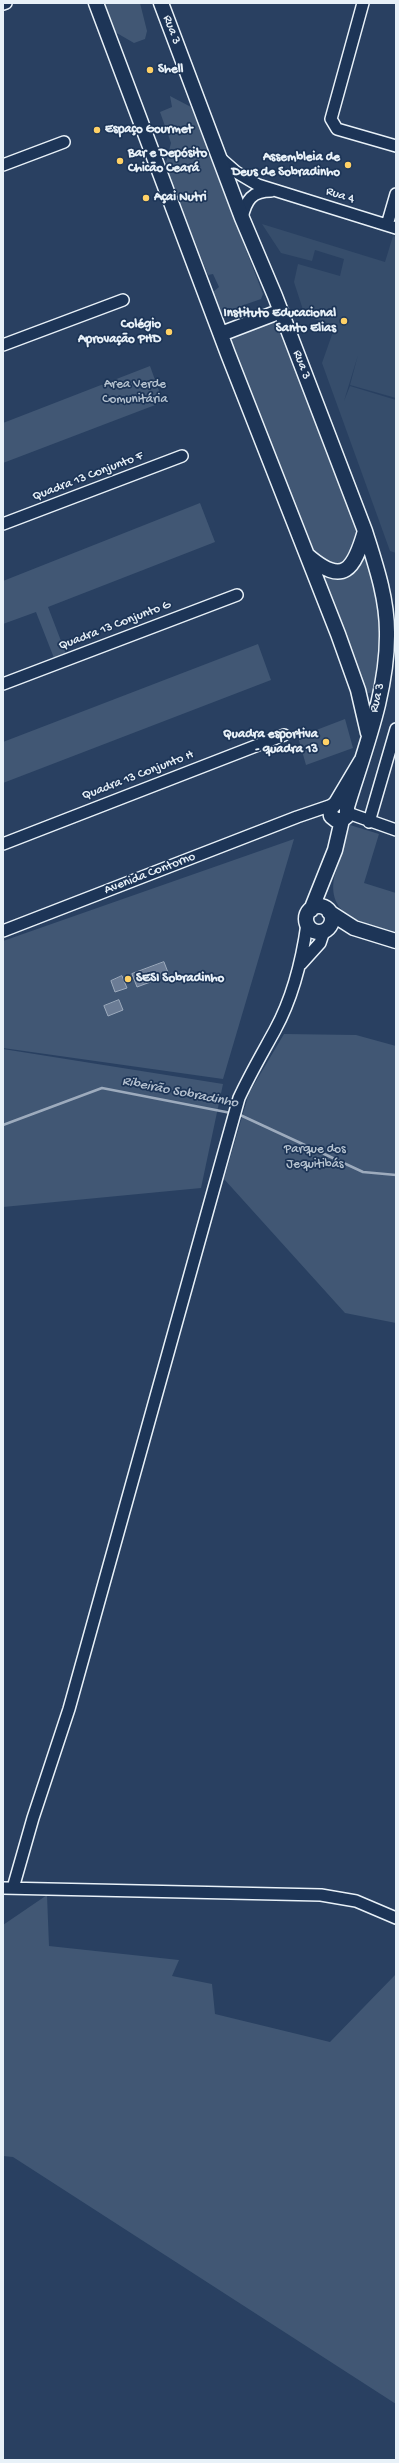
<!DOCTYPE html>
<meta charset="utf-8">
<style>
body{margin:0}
#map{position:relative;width:399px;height:2463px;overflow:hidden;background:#294061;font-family:"Gochi Hand",sans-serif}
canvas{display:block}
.frame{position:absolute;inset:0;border:4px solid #e8f1f8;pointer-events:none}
</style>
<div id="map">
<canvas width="399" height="2463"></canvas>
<div class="frame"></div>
</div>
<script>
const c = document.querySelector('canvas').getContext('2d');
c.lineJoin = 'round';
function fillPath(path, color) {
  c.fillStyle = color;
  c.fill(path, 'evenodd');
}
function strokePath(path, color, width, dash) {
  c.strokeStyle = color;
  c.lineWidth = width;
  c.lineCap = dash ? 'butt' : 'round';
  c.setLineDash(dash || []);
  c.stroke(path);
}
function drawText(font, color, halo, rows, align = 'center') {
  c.font = font + ' "Gochi Hand",sans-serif';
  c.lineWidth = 3.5;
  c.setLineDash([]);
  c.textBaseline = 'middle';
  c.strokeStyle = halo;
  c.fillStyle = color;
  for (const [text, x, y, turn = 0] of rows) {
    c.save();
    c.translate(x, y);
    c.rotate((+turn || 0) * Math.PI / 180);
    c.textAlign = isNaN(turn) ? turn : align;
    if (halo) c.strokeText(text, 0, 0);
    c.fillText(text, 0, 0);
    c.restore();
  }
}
const built = new Path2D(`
 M 262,224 L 385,262 L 393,236 L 396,237 L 396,398 L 350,385 L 358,355 L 344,401 L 350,386 L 396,400 L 396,553 L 390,551 L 322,363 L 335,326 L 305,316 L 294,282 L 298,264 L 340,276 L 344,259 L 315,250 L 312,261 L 281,253 Z`);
const green = new Path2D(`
 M 104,3 L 140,3 L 147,31 L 145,39 L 134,43 L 115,32 Z
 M 170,96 L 191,107 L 263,294 L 261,299 L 221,313 L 213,292 L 219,287 L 213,274 L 208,275 L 165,166 L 171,143 L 160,112 L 172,107 Z
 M 281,311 L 384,602 L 376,692 L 368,693 L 358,690 L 221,334 Z
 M 150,366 L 163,402 L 3,463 L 3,423 Z
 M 200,503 L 215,542 L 48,607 L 66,654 L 54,658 L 36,612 L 3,624 L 3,581 Z
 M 258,644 L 271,680 L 3,783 L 3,742 Z
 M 345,719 L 353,748 L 306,765 L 298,737 Z
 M 350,825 L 379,834 L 364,883 L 396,893 L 396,932 C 366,923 327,919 334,878 Z
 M 294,839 L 223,1079 L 3,1048 L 3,941 Z
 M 284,1034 L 356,1035 L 396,1046 L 396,1323 L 345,1313 L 224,1179 L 249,1093 Z
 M 3,1049 L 223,1084 L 201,1188 L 3,1207 Z
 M 47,1895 L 49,1946 L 179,1960 L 172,1976 L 212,1984 L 215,2014 L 330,2042 L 396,1974 L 396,2404 L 13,2157 L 3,2156 L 3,1925 Z`);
const water = new Path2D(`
 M 164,962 L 169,975 L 137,987 L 132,974 Z
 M 122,976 L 127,988 L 115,992 L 111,981 Z
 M 119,1000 L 123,1010 L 108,1016 L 104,1006 Z`);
const stream = new Path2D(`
 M 238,1114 L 363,1172 L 396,1175
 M 3,1125 L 102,1088 L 231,1113`);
const minor = new Path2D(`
 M 363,3 L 331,119 L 337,129 L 396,146
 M 3,4 L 6,3
 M 220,158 L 236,172 L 258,185 L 396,228
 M 3,165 L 64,142
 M 242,218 C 246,200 252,191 271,191
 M 387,225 L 396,194
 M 3,345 L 123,300
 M 3,524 L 182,456
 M 3,684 L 237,595
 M 348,813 L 396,830
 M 369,822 L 396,729
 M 3,844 L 284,735
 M 3,931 L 297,817 L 332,805
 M 301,964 L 320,943 L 324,931
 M 3,1888 L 321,1895 L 356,1901 L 396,1918
 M 13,1888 L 33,1818 L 69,1709 L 239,1098 C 250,1074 263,1052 275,1030 C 293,997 302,960 307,924`);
const major = new Path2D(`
 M 96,3 L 228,354 L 338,634 L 358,690 L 368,733
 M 161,3 L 242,218 L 275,296 L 365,531 C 375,563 387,597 387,632 C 388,692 364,751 347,807 L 347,816 L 342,820 L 336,820 L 331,816 L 330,809 L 336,803 L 361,761
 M 221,334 L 281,311
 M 307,555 C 344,587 354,569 365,531
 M306 919a13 13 0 1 1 26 0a13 13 0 1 1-26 0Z
 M 311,910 L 335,850 L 342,820
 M 329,912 L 354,928 L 396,941`);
const markers = [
 [150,70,4,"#ffd166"],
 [97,130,4,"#ffd166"],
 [120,161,4,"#ffd166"],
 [348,165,4,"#ffd166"],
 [146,198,4,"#ffd166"],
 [344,321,4,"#ffd166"],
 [169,332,4,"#ffd166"],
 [326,742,4,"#ffd166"],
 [128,979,4,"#ffd166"]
];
const streetNames = [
 ["Rua 3",171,30,69],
 ["Rua 4",340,196,17],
 ["Rua 3",301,365,69],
 ["Quadra 13 Conjunto F",88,477,-21],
 ["Quadra 13 Conjunto G",115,626,-21],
 ["Rua 3",378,698,-77],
 ["Quadra 13 Conjunto H",138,776,-21],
 ["Avenida Contorno",150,874,-21]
];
const poiNames = [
 ["Shell",158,70],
 ["Espaço Gourmet",105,130],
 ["Bar e Depósito",128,154],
 ["Chicão Ceará",128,169],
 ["Assembleia de",340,158,"right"],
 ["Deus de Sobradinho",340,173,"right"],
 ["Açai Nutri",154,198],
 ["Instituto Educacional",336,314,"right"],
 ["Santo Elias",336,329,"right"],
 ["Colégio",161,325,"right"],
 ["Aprovação PHD",161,340,"right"],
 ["Quadra esportiva",318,735,"right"],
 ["- quadra 13",318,750,"right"],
 ["SESI Sobradinho",136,979]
];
const parkNames = [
 ["Area Verde",135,385],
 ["Comunitária",135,400],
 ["Parque dos",315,1150],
 ["Jequitibás",315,1165]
];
const waterNames = [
 ["Ribeirão Sobradinho",180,1093,11]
];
fillPath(built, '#364d6b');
fillPath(green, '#415774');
fillPath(water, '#6b7c95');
strokePath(water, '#9dabbd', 1);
strokePath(stream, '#9dabbd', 2.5);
strokePath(minor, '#e8f1f8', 14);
strokePath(major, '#e8f1f8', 17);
strokePath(minor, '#1d3557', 11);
strokePath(major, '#1d3557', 14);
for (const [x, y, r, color] of markers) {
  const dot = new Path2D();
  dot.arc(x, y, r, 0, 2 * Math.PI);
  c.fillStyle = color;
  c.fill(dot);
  strokePath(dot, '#1d3557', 1.5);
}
drawText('13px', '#e8f1f8', '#1d3557', streetNames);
drawText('bold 13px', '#e8f1f8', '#1d3557', poiNames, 'left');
drawText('13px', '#b6c3d0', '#1d3557', parkNames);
drawText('italic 14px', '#b6c2d0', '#1d3557', waterNames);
</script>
